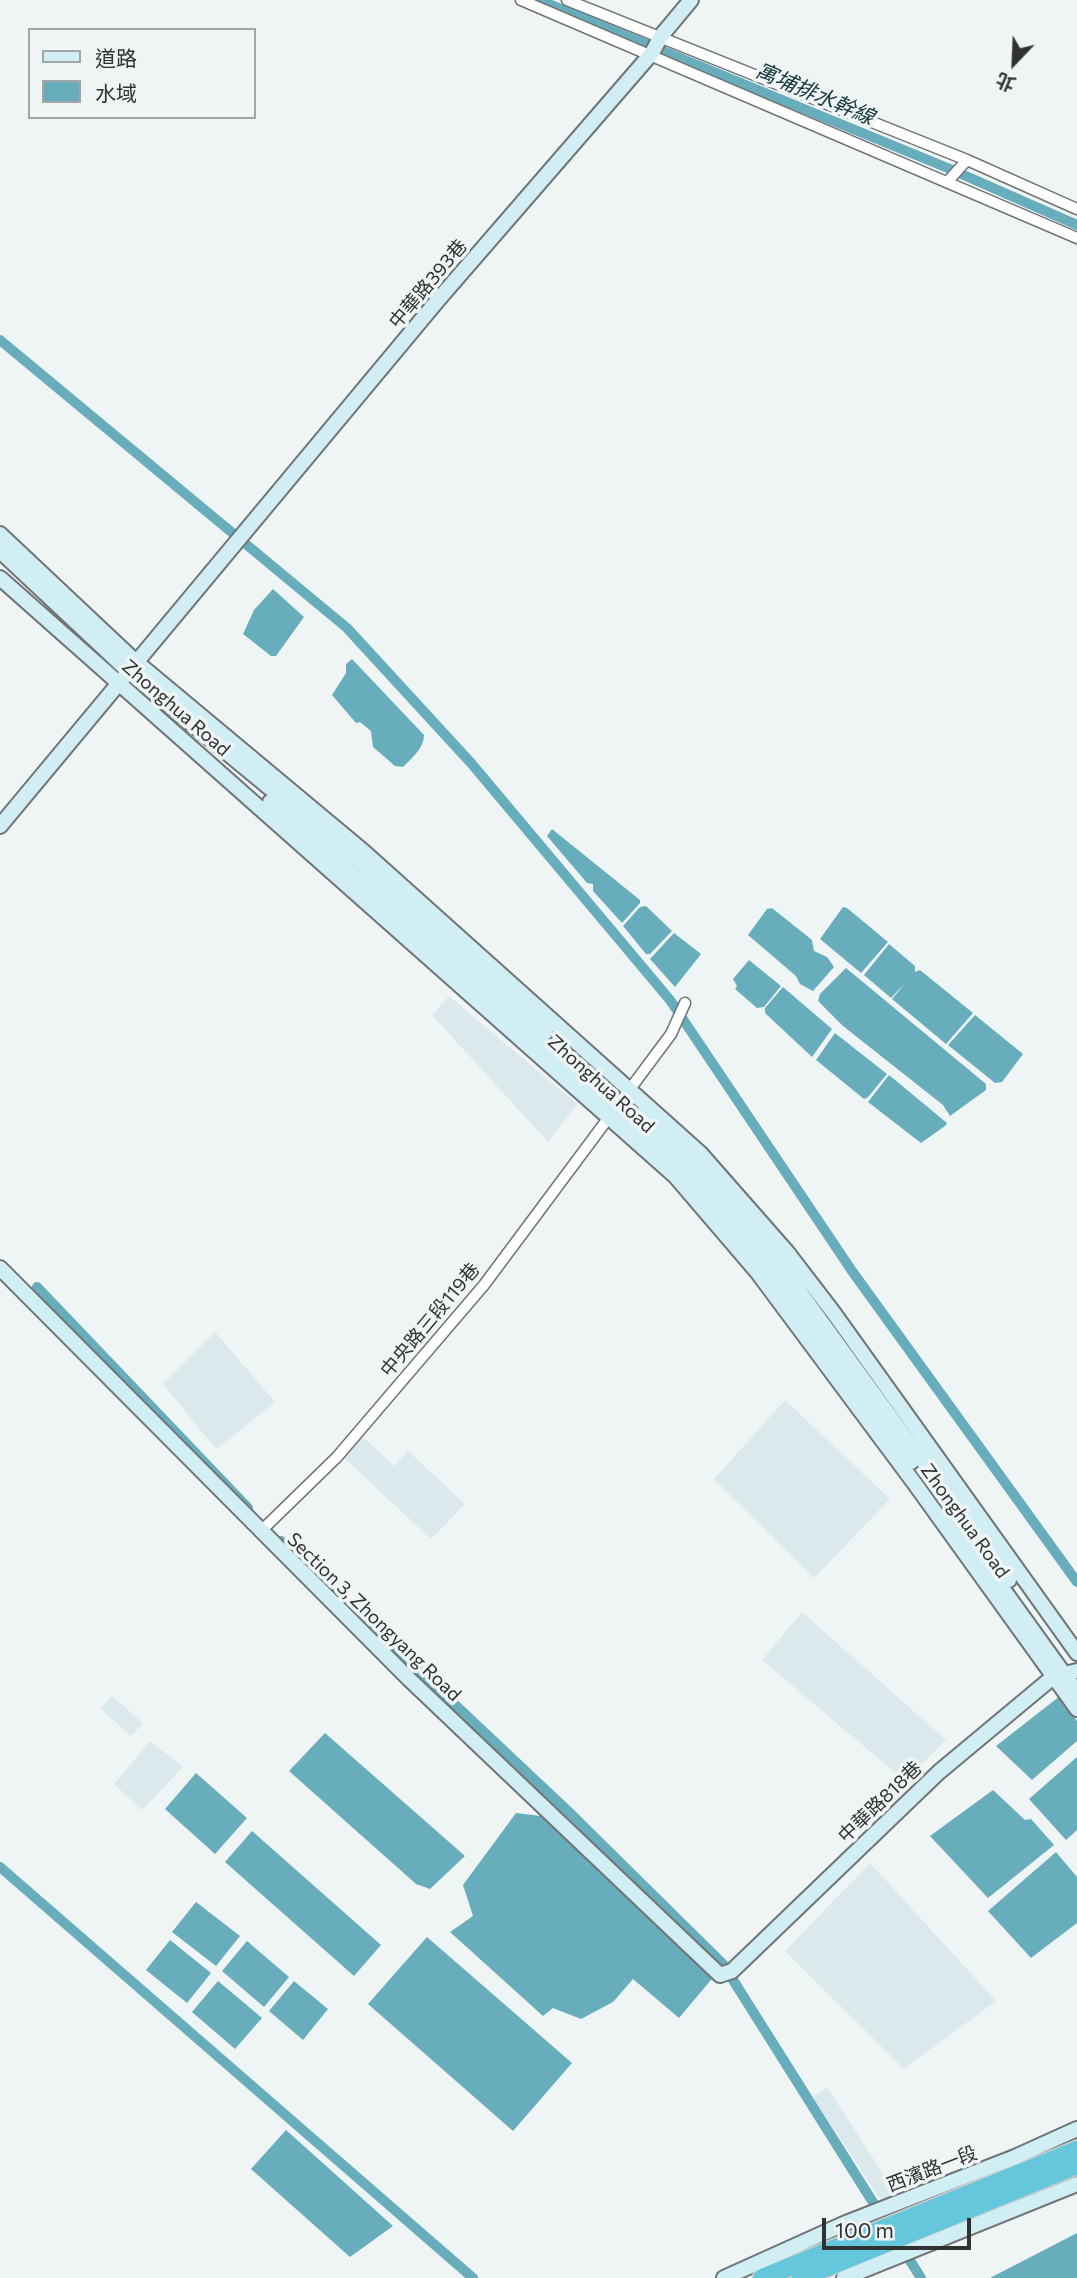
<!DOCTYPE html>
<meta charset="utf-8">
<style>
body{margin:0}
#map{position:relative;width:1077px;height:2278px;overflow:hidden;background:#eff4f5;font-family:Commissioner,"Noto Sans TC",sans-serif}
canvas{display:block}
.legend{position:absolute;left:28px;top:28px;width:228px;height:91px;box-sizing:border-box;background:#eff4f5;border:2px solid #a3a6a7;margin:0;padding:9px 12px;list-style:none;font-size:21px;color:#303232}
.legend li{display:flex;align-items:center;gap:14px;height:35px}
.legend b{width:35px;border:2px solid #a3a6a7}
.north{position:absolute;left:979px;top:28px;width:70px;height:70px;-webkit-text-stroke:5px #eff4f5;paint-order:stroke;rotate:203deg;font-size:19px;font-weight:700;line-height:28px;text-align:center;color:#303232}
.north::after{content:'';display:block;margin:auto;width:24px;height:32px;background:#303232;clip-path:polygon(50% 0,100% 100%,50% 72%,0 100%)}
.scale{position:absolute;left:822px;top:2218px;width:149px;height:32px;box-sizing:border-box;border:4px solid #303232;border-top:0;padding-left:9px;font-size:21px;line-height:24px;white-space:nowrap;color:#303232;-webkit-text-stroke:5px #eff4f5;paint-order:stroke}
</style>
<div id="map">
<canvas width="1077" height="2278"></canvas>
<ul class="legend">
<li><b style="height:9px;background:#d0eef4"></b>道路</li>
<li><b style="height:19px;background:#68adbc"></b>水域</li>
</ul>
<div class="north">北</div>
<div class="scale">100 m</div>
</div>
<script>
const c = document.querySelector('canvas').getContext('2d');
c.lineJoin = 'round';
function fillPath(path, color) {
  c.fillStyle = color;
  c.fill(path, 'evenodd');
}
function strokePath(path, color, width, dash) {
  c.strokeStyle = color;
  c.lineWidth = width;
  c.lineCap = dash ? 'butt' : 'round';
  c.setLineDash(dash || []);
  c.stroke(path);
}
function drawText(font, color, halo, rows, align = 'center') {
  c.font = font + ' Commissioner,"Noto Sans TC",sans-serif';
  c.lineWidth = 7;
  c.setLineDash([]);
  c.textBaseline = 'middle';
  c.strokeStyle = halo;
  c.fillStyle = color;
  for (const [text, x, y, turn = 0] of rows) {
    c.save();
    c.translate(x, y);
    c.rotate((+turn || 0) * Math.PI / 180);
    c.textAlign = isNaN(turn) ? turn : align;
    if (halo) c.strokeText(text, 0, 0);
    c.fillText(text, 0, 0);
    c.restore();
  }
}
const built = new Path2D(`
 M 449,996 L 577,1104 L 548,1142 L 432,1015 Z
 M 215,1332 L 275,1402 L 216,1449 L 163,1384 Z
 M 785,1400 L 890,1499 L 814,1578 L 714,1479 Z
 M 362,1436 L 394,1466 L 408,1451 L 465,1504 L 431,1539 L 343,1457 Z
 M 802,1612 L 946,1740 L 905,1781 L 762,1660 Z
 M 112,1696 L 143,1723 L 131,1736 L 101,1709 Z
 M 150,1741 L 183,1767 L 142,1810 L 114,1784 Z
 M 870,1863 L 996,2001 L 904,2069 L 785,1951 Z
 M 827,2087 L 896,2194 L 882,2202 L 813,2097 Z`);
const water = new Path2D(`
 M 273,589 L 304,617 L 276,656 L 271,656 L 243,634 L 254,610 Z
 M 352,659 L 424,735 C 424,748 412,758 403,767 L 395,766 L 373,747 L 371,731 L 360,722 L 356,723 L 332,695 L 346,673 L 346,664 Z
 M 552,829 L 640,900 L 640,903 L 622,923 L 593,891 L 593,884 L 587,883 L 547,836 Z
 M 646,906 L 672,931 L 650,954 L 646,954 L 623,926 L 640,907 Z
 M 843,907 L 847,908 L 888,942 L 861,973 L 820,939 Z
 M 772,908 L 812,940 L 814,951 L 827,957 L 834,967 L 813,991 L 800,984 L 796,976 L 748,935 L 767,909 Z
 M 674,933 L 701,954 L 675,987 L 650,959 Z
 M 889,944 L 915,966 L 915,972 L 920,970 L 973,1013 L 946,1044 L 892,999 L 905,983 L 891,998 L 864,975 Z
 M 749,960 L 781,986 L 764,1007 L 757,1008 L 735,989 L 737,986 L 733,979 Z
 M 846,968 L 986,1084 L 986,1090 L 950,1116 L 943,1105 L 843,1026 L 818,1001 L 820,994 Z
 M 783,987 L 832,1029 L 812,1057 L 765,1013 L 765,1008 Z
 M 975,1015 L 1023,1054 L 1002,1082 L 995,1083 L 948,1045 Z
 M 835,1033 L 887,1074 L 868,1097 L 864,1099 L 816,1060 Z
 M 889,1075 L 947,1123 L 945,1126 L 921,1143 L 868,1102 Z
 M 1060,1696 L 1077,1721 L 1077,1741 L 1032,1780 L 996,1746 Z
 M 325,1733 L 465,1856 L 430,1889 L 416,1884 L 289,1771 Z
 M 1077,1757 L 1077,1830 L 1066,1840 L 1029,1799 Z
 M 196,1773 L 247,1818 L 215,1854 L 165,1809 Z
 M 993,1790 L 1025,1820 L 1031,1819 L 1054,1845 L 988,1898 L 930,1836 Z
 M 516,1813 L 541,1816 L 716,1974 L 679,2018 L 633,1979 L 613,2002 L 581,2019 L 553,2008 L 543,2016 L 450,1932 L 473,1916 L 463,1885 Z
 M 252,1831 L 381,1945 L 354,1976 L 225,1862 Z
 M 1056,1852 L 1077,1877 L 1077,1923 L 1031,1958 L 988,1911 Z
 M 196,1902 L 240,1936 L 216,1966 L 172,1932 Z
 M 427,1937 L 572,2063 L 513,2131 L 368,2004 Z
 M 170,1940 L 211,1973 L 187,2003 L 146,1970 Z
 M 247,1941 L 289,1977 L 264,2007 L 222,1971 Z
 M 218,1981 L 262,2018 L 235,2049 L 192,2012 Z
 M 294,1981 L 328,2009 L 303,2040 L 269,2011 Z
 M 286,2130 L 393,2226 L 350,2257 L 251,2169 Z
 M 1077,2233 L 1077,2278 L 990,2278 Z`);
const canal = new Path2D(`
 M 539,0 L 950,169 L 1077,225
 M 0,340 L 347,628 L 471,763 L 670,1000 L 852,1271 L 1077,1582
 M 37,1287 L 248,1508
 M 281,1541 L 572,1815 L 723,1964 L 874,2204
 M 0,1867 L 473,2278
 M 909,2259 L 921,2278`);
const street = new Path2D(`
 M 521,0 L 1077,238
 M 567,0 L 967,160 L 1077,209
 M 948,181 L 967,160
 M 260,1532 L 337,1457 L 484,1285 L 671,1034 L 685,1003`);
const secondary = new Path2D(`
 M 0,534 L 135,661 L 364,852 L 701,1154 L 787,1252 L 833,1312 L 1077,1653
 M 0,551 L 128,671 L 357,860 L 546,1032
 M 0,578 L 675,1176 L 758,1273 L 915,1484 L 1077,1709
 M 270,802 L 687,1171 L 766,1266 L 911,1462
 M 0,826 L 438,300 L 652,53 L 661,36 L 691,0
 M 639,1115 L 693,1162 L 776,1259 L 1009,1580
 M 0,1268 L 409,1679 L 720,1975 L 732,1971 L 939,1772 L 1053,1677 L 1077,1671
 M 954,1521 L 1077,1692
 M 724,2278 L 846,2223 L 1015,2157 L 1077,2129
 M 844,2278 L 1077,2184`);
const highway = new Path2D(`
 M 762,2278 L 1077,2150
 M 801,2278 L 1077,2165`);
const streetNames = [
 ["中華路393巷",428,284,-50],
 ["Zhonghua Road",176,708,41],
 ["Zhonghua Road",601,1084,42],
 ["中央路三段119巷",430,1320,-50],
 ["Zhonghua Road",965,1521,54],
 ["Section 3, Zhongyang Road",374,1617,44],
 ["中華路818巷",880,1802,-44],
 ["西濱路一段",932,2169,-21]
];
const waterNames = [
 ["寓埔排水幹線",815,94,23]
];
fillPath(built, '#dce9ec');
fillPath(water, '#68adbc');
strokePath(canal, '#68adbc', 10);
strokePath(street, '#707475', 13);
strokePath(secondary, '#707475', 18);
strokePath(highway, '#cdcece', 21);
strokePath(street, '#fff', 10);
strokePath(secondary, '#d0eef4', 14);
strokePath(highway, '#64c7dc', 18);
drawText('19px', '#303232', '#eff4f5', streetNames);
drawText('italic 21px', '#15373e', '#eff4f5', waterNames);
</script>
